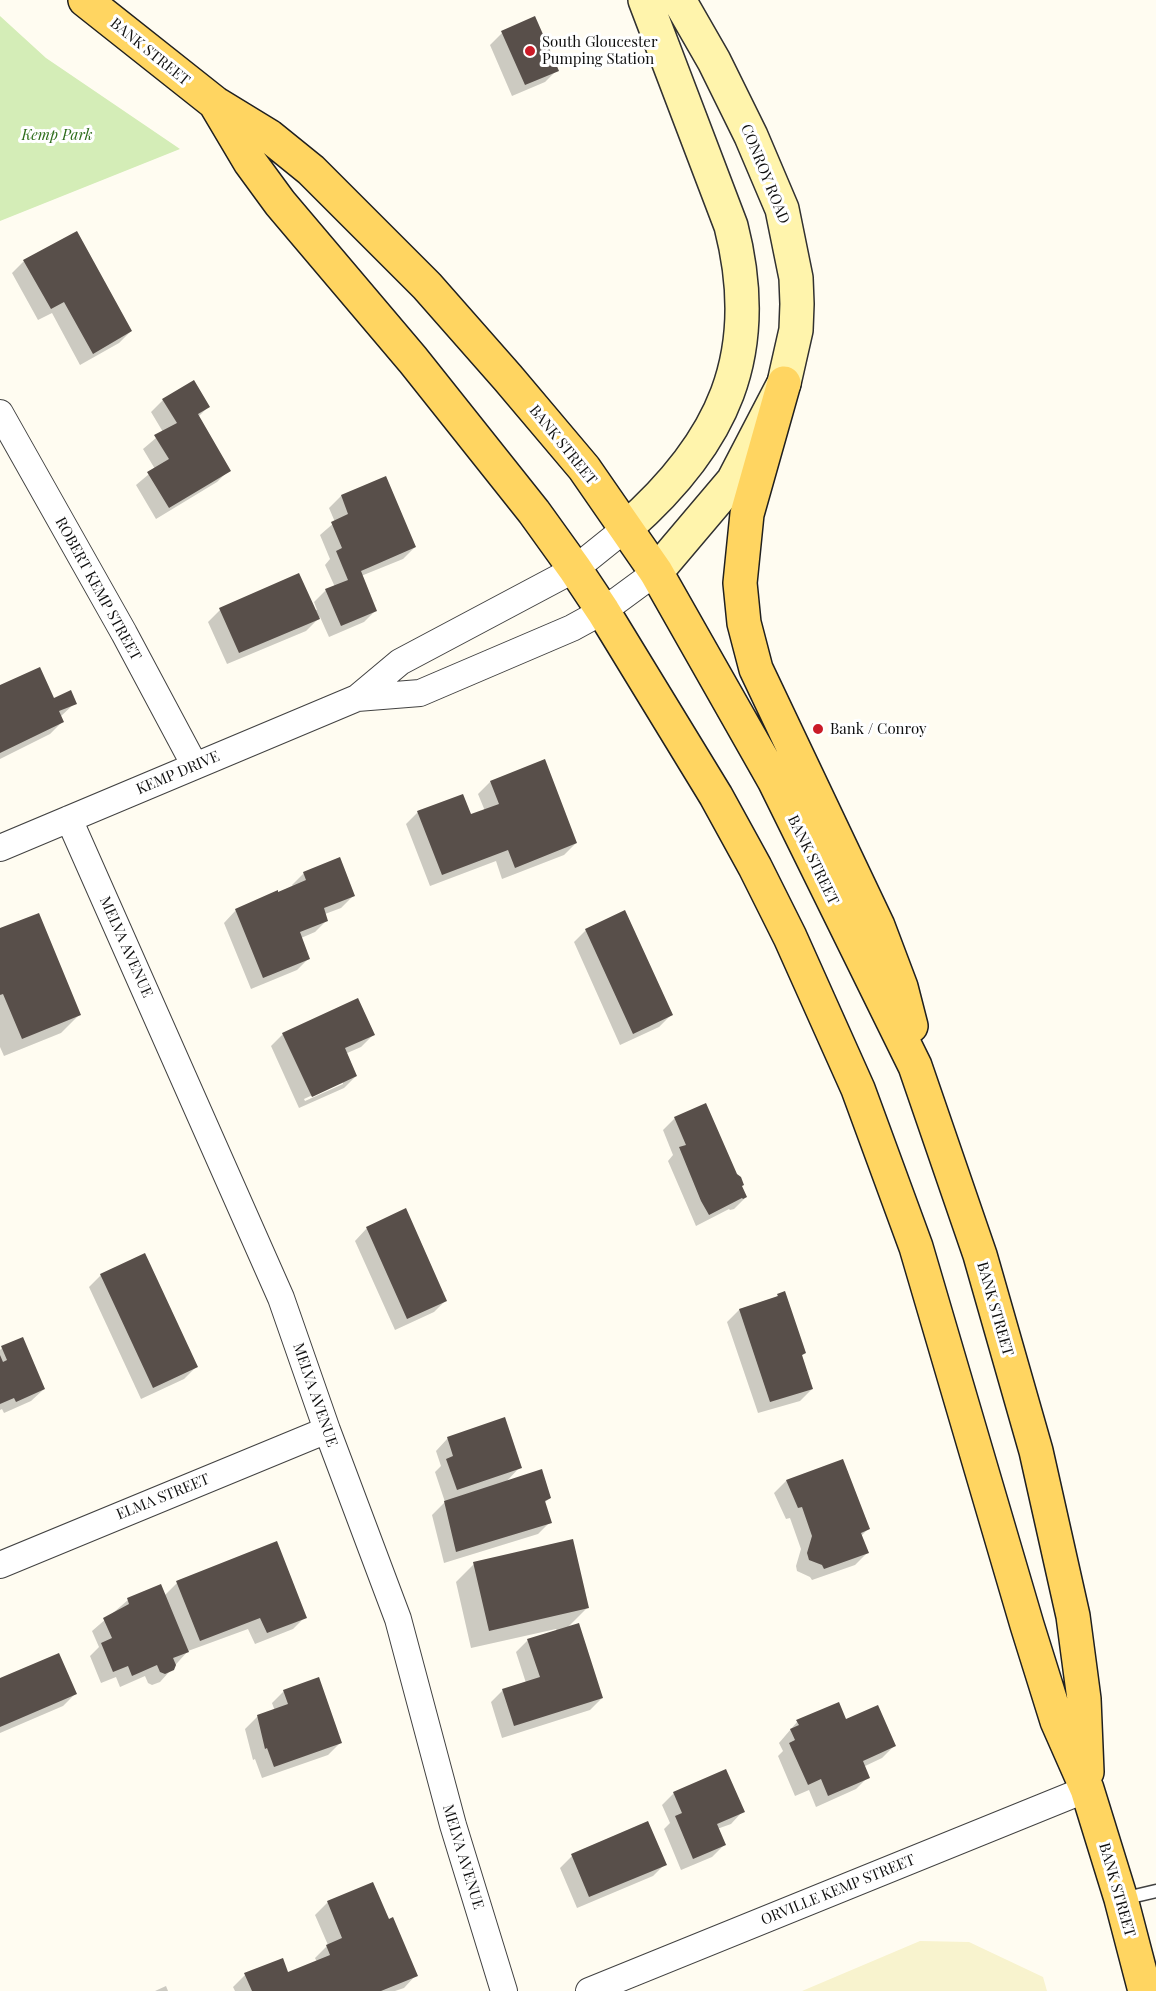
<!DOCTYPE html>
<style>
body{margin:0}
canvas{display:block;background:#fffcf1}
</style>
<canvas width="1156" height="1991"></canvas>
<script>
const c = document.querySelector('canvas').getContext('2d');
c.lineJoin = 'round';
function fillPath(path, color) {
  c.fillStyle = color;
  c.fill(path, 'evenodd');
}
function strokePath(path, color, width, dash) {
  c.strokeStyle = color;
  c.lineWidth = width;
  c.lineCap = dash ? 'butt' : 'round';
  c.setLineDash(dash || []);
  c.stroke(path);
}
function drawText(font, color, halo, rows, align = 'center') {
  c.font = font + ' "Playfair Display",serif';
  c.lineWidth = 6;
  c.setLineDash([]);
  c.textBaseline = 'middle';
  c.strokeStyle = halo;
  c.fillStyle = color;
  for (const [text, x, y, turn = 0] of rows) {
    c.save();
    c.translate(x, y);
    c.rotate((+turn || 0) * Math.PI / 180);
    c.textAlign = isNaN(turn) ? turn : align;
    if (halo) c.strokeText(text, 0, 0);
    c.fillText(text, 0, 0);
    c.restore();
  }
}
const farmland = new Path2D(`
 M 920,1941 L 969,1942 L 1043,1977 L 1047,1991 L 802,1991 Z`);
const green = new Path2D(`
 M 0,16 L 46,58 L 180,149 L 0,221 Z`);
const shadow = new Path2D(`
 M 502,33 L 557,70 L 545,82 L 512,96 L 490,45 Z
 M 24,261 L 131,331 L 119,343 L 80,365 L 52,313 L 38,320 L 12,273 Z
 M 163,400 L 208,407 L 198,417 L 229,470 L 217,482 L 156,519 L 136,485 L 155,469 L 143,449 L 163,432 L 151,412 Z
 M 385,478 L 415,547 L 403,559 L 361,576 L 376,610 L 364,622 L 329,637 L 320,617 L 306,631 L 227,664 L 208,622 L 220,610 L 317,610 L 314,602 L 326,590 L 335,587 L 325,565 L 330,559 L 320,535 L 335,522 L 329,508 L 341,496 Z
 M 0,686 L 53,700 L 75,703 L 60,717 L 62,722 L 50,734 L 0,759 Z
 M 490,782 L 576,843 L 564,855 L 502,879 L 496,861 L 430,886 L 406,824 L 418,812 L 470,816 L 485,811 L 478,794 Z
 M 304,873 L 353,896 L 341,908 L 325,914 L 327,920 L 315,932 L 301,938 L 309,958 L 297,970 L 251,989 L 224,923 L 236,910 L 293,887 L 292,885 Z
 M 0,930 L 79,1015 L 61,1033 L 4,1056 L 0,1047 Z
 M 586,930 L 671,1015 L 659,1027 L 620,1045 L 574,942 Z
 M 283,1034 L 373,1035 L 361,1047 L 345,1054 L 356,1076 L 344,1088 L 299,1108 L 271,1046 ZM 343,1081 L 343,1084 L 305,1101 L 304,1099 Z
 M 675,1118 L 741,1186 L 746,1197 L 734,1209 L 730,1210 L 729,1209 L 696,1226 L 668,1161 L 673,1155 L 663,1130 Z
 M 367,1228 L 446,1300 L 434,1312 L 395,1330 L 355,1241 Z
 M 101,1275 L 196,1367 L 184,1379 L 141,1399 L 89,1287 Z
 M 778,1295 L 804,1353 L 801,1357 L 812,1389 L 800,1401 L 758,1413 L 727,1322 L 739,1310 L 774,1299 Z
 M 2,1348 L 44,1389 L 31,1401 L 4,1413 L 2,1409 L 0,1410 L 0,1350 Z
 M 448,1438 L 520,1467 L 505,1483 L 550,1498 L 544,1503 L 550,1522 L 538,1534 L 444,1563 L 432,1515 L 445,1502 L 435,1472 L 441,1466 L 436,1451 Z
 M 843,1461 L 868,1529 L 861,1536 L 867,1553 L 855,1565 L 812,1580 L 810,1577 L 797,1571 L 796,1566 L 801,1549 L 790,1518 L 786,1519 L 774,1493 L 786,1481 Z
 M 474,1564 L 587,1608 L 567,1628 L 602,1698 L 590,1710 L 502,1738 L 491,1702 L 503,1690 L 526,1683 L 516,1652 L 528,1640 L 557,1631 L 556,1629 L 471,1648 L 456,1582 Z
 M 177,1583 L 305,1617 L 293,1629 L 255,1644 L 248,1629 L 188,1651 L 160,1682 L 152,1685 L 148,1683 L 145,1676 L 120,1687 L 116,1677 L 101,1683 L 90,1656 L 99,1647 L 92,1631 L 128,1600 L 164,1596 Z
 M 0,1680 L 75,1694 L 63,1706 L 0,1733 Z
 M 284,1691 L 340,1743 L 328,1755 L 262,1778 L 255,1759 L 253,1760 L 245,1729 L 257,1717 L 275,1711 L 272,1703 Z
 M 845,1721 L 894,1746 L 882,1758 L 863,1767 L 868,1777 L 856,1789 L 816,1807 L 809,1790 L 795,1796 L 778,1756 L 783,1751 L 779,1743 L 797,1722 Z
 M 674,1793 L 743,1811 L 731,1824 L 717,1829 L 724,1845 L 712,1857 L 681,1870 L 664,1829 L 670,1823 L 662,1805 Z
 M 572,1856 L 665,1864 L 653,1876 L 577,1908 L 560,1868 Z
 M 373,1884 L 388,1921 L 416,1975 L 404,1988 L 395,1991 L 235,1991 L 233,1987 L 245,1975 L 288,1974 L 317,1962 L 315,1958 L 328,1945 L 315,1915 L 328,1902 Z
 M 166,1986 L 168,1991 L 155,1991 Z`);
const building = new Path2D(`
 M 535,16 L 559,71 L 525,85 L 501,31 Z
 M 77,231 L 132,331 L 93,354 L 64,302 L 51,309 L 23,260 Z
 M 194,380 L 210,407 L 198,414 L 231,471 L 169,508 L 147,472 L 169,459 L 154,435 L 177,423 L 162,399 Z
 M 386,476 L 416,547 L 361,571 L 377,611 L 341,626 L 325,589 L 348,580 L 336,551 L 342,548 L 331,522 L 348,514 L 341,495 Z
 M 299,573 L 320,619 L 239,653 L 219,608 Z
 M 40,667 L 54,698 L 71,690 L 77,704 L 59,711 L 64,722 L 0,753 L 0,685 Z
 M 545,759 L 577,843 L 515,868 L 508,850 L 442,875 L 417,811 L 463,794 L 471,814 L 499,804 L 490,781 Z
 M 340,857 L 355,896 L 324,908 L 328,921 L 300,932 L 310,959 L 263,978 L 235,909 L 278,890 L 278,892 L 306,880 L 303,872 Z
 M 625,910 L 673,1015 L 633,1034 L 585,929 Z
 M 39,913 L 81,1015 L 22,1039 L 3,994 L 0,995 L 0,928 Z
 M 358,998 L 375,1035 L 345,1048 L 357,1076 L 312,1097 L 282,1033 Z
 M 706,1103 L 737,1174 L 741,1177 L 744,1185 L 742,1186 L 747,1197 L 743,1199 L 742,1198 L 709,1215 L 701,1201 L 679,1147 L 686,1145 L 674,1117 Z
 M 406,1208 L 447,1301 L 407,1319 L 366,1227 Z
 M 145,1253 L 198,1367 L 153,1388 L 100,1274 Z
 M 785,1291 L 806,1353 L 802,1355 L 813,1389 L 770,1402 L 739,1309 L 778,1296 L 777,1294 Z
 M 23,1337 L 45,1389 L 16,1402 L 14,1398 L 0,1404 L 0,1355 L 3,1362 L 7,1360 L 1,1346 Z
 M 505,1417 L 522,1468 L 457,1490 L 446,1459 L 453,1456 L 447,1437 Z
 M 843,1459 L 870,1529 L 861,1533 L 869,1553 L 824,1569 L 822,1565 L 809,1560 L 807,1553 L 812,1536 L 802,1507 L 798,1508 L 786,1480 Z
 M 542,1469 L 551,1498 L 545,1501 L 552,1523 L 456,1552 L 444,1501 Z
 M 573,1539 L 589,1608 L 489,1631 L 473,1562 Z
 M 277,1541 L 307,1618 L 267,1633 L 260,1618 L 200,1641 L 176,1581 Z
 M 161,1584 L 189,1652 L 173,1658 L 176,1665 L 174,1670 L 165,1674 L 160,1672 L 157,1665 L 132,1676 L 128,1666 L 113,1672 L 101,1643 L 112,1638 L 103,1618 L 129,1604 L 127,1598 Z
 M 579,1623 L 603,1698 L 514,1726 L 502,1689 L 540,1677 L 527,1639 Z
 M 59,1653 L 77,1694 L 0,1727 L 0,1678 Z
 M 319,1677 L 342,1743 L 274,1767 L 267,1748 L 265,1749 L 257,1715 L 288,1704 L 283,1690 Z
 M 839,1702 L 846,1719 L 878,1705 L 896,1746 L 863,1761 L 870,1778 L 828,1796 L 821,1779 L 808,1785 L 789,1743 L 795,1740 L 790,1729 L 799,1725 L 796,1720 Z
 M 726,1769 L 745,1812 L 717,1824 L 726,1845 L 693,1859 L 675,1816 L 682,1813 L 673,1792 Z
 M 648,1821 L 667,1865 L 589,1897 L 571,1854 Z
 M 373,1882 L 389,1919 L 393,1917 L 418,1976 L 381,1991 L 252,1991 L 244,1973 L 283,1958 L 288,1972 L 330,1955 L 326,1945 L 342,1938 L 327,1901 Z`);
const service = new Path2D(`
 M 1122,1899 L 1156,1891`);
const minor = new Path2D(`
 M 0,413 L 124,633 L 195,766
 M 357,698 L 420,693 L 572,628 L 603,611 L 656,572
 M 69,819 L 281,1298 L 327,1430 L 398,1619 L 453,1825 L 504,1991
 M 0,848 L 357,698 L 400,662 L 575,569 L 626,528
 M 0,1565 L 327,1430
 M 589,1991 L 1087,1789`);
const secondary = new Path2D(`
 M 626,528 C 723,443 764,355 731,226 L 645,0
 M 656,572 L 733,481 L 784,383 L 796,330 L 797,304 L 796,278 L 782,209 L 751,136 L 714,61 L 679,0`);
const primary = new Path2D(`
 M 85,0 L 215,103 L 269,136 L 311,170 L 427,286 L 508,378 L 584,468 L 656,572 L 774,780 L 915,1066 L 980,1255 L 1036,1451 L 1073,1616 L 1084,1699 L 1087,1772
 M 215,103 L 250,162 L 280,203 L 413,360 L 534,512 L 575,569 L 603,611 L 716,796 L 755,867 L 790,937 L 858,1089 L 916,1247 L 1027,1625 L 1057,1721 L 1087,1789 L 1121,1899 L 1145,1991
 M 784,383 L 747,514 L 740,583 L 744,623 L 756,669 L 878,926 L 901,987 L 911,1026`);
const markers = [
 [530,51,6,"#ca1b27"],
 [818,729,6,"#ca1b27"]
];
const poiNames = [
 ["South Gloucester",542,42],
 ["Pumping Station",542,59],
 ["Bank / Conroy",830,729]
];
const streetNames = [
 ["BANK STREET",150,52,39],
 ["CONROY ROAD",765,174,68],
 ["BANK STREET",563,445,51],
 ["ROBERT KEMP STREET",98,589,61],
 ["KEMP DRIVE",178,773,-23],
 ["BANK STREET",813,860,64],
 ["MELVA AVENUE",126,947,66],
 ["BANK STREET",995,1309,74],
 ["MELVA AVENUE",315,1395,71],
 ["ELMA STREET",163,1497,-22],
 ["MELVA AVENUE",463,1857,73],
 ["ORVILLE KEMP STREET",838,1890,-22],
 ["BANK STREET",1117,1890,74]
];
const parkNames = [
 ["Kemp Park",57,135]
];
fillPath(farmland, '#f8f3ce');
fillPath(green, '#d4edb7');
fillPath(shadow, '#0003');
fillPath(building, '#584f4a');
strokePath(service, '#424242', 15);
strokePath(minor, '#424242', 28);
strokePath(secondary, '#313131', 36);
strokePath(primary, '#202020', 36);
strokePath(service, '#fff', 12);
strokePath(minor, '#fff', 26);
strokePath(secondary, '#fff4ac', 33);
strokePath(primary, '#ffd561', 33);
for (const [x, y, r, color] of markers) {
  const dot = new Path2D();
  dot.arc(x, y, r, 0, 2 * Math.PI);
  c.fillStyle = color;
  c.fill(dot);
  strokePath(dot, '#fff', 2);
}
drawText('15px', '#0f0f0f', '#fff', poiNames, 'left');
drawText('15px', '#0f0f0f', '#fff', streetNames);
drawText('italic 15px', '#2c6c19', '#fff', parkNames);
</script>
